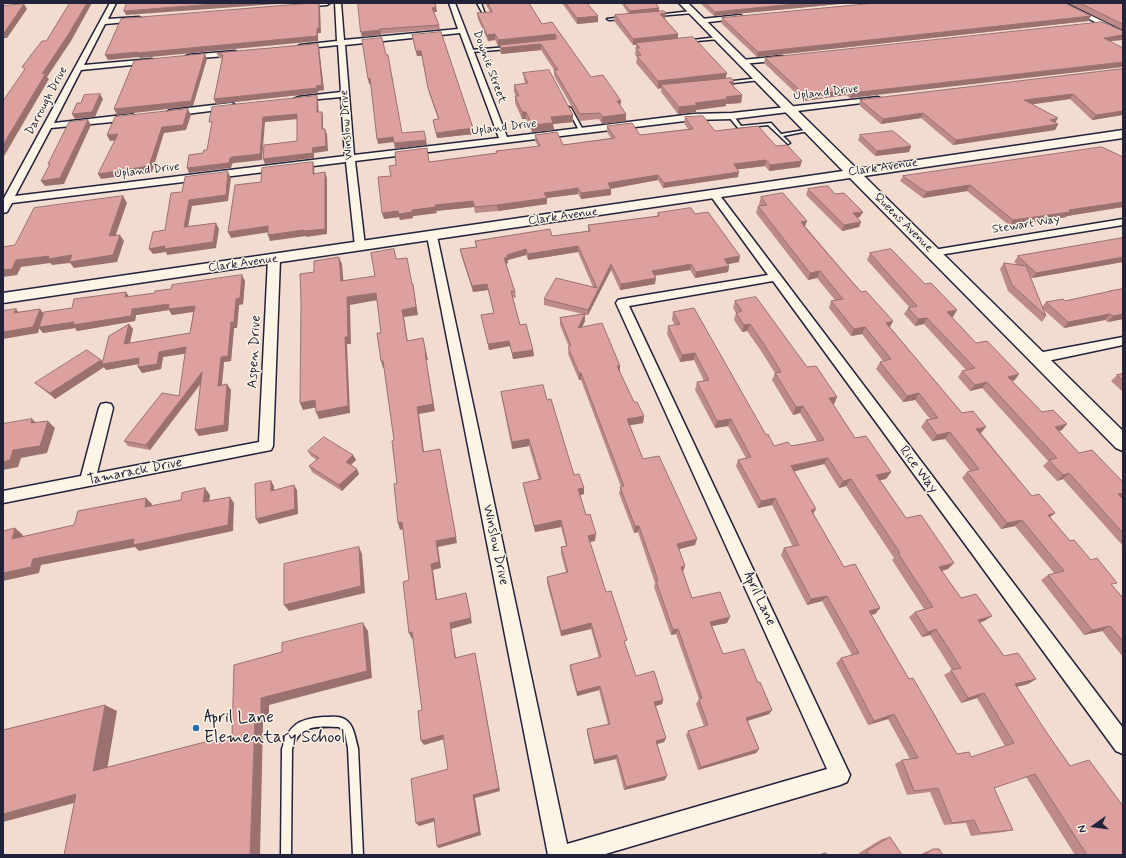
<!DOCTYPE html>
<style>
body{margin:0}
#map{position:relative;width:1126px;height:858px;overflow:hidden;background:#f2dcd0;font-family:Mynerve,sans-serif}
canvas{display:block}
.frame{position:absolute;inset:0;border:4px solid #22223b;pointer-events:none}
.north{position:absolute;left:1074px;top:806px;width:40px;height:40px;-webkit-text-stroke:3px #fcf5e5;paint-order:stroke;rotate:256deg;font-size:11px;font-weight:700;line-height:16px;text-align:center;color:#22223b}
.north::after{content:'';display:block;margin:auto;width:14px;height:18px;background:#22223b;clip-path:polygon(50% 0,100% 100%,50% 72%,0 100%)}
</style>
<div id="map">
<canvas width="1126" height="858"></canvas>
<div class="frame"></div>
<div class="north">N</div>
</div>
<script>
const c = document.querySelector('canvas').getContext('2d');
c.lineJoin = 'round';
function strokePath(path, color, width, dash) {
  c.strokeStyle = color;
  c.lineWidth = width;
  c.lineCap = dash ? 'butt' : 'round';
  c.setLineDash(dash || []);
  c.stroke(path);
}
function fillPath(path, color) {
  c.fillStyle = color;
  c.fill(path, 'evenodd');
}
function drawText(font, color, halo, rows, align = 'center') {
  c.font = font + ' Mynerve,sans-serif';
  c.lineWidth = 3;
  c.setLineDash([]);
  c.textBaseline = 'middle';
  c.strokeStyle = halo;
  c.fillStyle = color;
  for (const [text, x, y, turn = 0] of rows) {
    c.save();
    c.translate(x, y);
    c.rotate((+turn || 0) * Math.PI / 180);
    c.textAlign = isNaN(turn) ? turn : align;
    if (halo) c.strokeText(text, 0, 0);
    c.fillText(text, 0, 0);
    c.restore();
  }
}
const lane = new Path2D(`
 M 477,3 L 481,3 L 485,14 L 483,14 Z
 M 692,11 L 693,13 L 658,16 L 656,15 Z
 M 624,17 L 625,19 L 609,20 L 607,19 Z
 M 718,37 L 719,39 L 686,42 L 684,41 Z
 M 508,47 L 509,47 L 509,49 L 471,52 L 469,51 L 471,50 Z
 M 759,78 L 761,79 L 760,80 L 725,84 L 723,83 L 725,82 Z
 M 568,107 L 571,108 L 583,130 L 583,131 L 579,130 L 567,108 Z
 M 729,115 L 733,115 L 741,126 L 771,123 L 781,134 L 811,129 L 813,130 L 783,136 L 790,143 L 788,144 L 768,125 L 738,128 L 729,117 Z
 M 323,717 C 329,717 337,716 342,718 C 354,722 355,738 358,748 L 363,855 L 353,855 L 348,748 L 345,733 L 339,727 C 317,726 299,725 292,749 L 291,855 L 281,855 L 282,749 C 289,725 298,719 323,717 Z`);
const street = new Path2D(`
 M 110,3 L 116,3 L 108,19 L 139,17 L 142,19 L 139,21 L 105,24 L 84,65 L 152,59 L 156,61 L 152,63 L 81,70 L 54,123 L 132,114 L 136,117 L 132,120 L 51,128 L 15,196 L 345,156 L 341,97 L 298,101 L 294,99 L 298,97 L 341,92 L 338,45 L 300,49 L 296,47 L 300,45 L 337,41 L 335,3 L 341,3 L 344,40 L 458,29 L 449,3 L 455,3 L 507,137 L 693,114 L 732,113 L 878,97 L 882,99 L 878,101 L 732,119 L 693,120 L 355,161 L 365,246 L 360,249 L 355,246 L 346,162 L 12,203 L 7,212 L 3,213 L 3,200 ZM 460,33 L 499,138 L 354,155 L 345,45 Z
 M 330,3 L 327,5 L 302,7 L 299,5 L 302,3 Z
 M 1057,3 L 1065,3 L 1123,31 L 1123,36 Z
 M 740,15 L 742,16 L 742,18 L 701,23 L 698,21 L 701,19 Z
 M 235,51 L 239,53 L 238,55 L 188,59 L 184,57 L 188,55 Z
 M 782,56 L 786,58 L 785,60 L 742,64 L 738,62 L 742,60 Z
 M 231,103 L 234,104 L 235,106 L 234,108 L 170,116 L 166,113 L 170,110 Z
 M 715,192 L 718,193 L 1123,728 L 1123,754 L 1116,751 L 773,281 L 629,306 L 850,775 L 847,782 L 840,785 L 602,855 L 548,855 L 427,236 L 432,233 L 437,236 L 567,844 L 827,769 L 616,303 L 618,300 L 622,299 L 768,275 L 710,195 Z
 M 1123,219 L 1123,225 L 933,256 L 928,253 L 933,250 Z
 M 274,256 L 280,259 L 273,446 L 271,450 L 3,503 L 3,491 L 81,476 L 99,408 L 101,404 L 106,403 L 111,404 L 113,408 L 97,473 L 259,442 L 268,259 Z
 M 1123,337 L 1123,345 L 1038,363 L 1033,361 L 1032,358 L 1033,355 L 1038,353 Z`);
const secondary = new Path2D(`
 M 679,3 L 688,3 L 857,169 L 1123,130 L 1123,138 L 864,176 L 1123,431 L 1123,451 L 1116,448 L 850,178 L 3,303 L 3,293 L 843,171 Z`);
const wall = new Path2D(`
 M 485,3 L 529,3 L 542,24 L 552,22 L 591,77 L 620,105 L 626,114 L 626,121 L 602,124 L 599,119 L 580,121 L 554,76 L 554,70 L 541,50 L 501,54 L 500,51 L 500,46 L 498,46 L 495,40 L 488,41 L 478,19 L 477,13 L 490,12 Z
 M 562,3 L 587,3 L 598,22 L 577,24 Z
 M 621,3 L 656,3 L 657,6 L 659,8 L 659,12 L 666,13 L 665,19 L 678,34 L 678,38 L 726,78 L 742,95 L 741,103 L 726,104 L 726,106 L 696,110 L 696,112 L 678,114 L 661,92 L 661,88 L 658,89 L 636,63 L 637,57 L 635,55 L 636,45 L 633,45 L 614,21 L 615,15 L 629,14 Z
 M 700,3 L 850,3 L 714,16 Z
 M 1068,3 L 1123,3 L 1123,30 Z
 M 436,7 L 437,12 L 434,12 L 439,25 L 440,29 L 380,34 L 381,35 L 362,37 L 361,32 Z
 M 722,18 L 1088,21 L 757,57 L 721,23 Z
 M 412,35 L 474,134 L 437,138 L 433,120 L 438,119 L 429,93 L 422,56 L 417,56 Z
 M 1123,40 L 1111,41 L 850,98 L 846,95 L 804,101 L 764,63 L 765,58 Z
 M 318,44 L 319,48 L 324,90 L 318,91 L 318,93 L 216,104 L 214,99 L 222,59 L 219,58 L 217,53 Z
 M 1123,69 L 1123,115 L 1092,120 L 1070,99 L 1031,104 L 1055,123 L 1058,124 L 1055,130 L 953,145 L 921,118 L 881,124 L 859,105 L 860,100 Z
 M 523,73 L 573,115 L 573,122 L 553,124 L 554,130 L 532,132 L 526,119 L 522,119 L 515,103 L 515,96 L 516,96 L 514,92 L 514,85 L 525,84 L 524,79 Z
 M 685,117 L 715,131 L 776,146 L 800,167 L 769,171 L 765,166 L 738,169 L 738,177 L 663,188 L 658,180 L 611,189 L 611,195 L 581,199 L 578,194 L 547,198 L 547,204 L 498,211 L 475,213 L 474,207 L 436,211 L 437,213 L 413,216 L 413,218 L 400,220 L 399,217 L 384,219 L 391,176 L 429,162 L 496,153 L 496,151 L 538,146 L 535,141 L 535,135 L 563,145 L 611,138 L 607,132 L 607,126 L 640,135 L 688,129 L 684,123 Z
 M 860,135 L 911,146 L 909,152 L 875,156 L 858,140 Z
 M 1123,157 L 1123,207 L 1067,216 L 1066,217 L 1010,226 L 967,191 L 923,198 L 900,181 L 903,176 Z
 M 808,189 L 835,194 L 860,217 L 857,218 L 861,222 L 859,227 L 842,231 L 806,195 Z
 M 761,197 L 807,221 L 805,226 L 861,292 L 893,321 L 890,327 L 962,413 L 981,433 L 1032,496 L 1055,513 L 1050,517 L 1070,541 L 1091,560 L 1123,598 L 1123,657 L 1102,631 L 1084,635 L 1041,580 L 1048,575 L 1054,573 L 1015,526 L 1001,529 L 962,478 L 967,472 L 970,471 L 945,439 L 932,441 L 921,427 L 926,420 L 930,419 L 915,400 L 903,402 L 876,369 L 880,362 L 883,361 L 862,334 L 851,336 L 829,308 L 831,301 L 835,300 L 817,278 L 808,280 L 756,213 L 758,206 L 760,206 L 759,204 Z
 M 658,213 L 695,214 L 739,262 L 728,264 L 729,266 L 728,272 L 695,278 L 690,270 L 654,276 L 655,284 L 620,290 L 611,270 L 588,315 L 585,315 L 585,321 L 582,327 L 620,372 L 634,402 L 644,416 L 643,423 L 630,425 L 643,459 L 695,545 L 679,549 L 683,572 L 692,598 L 727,623 L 712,626 L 723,654 L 758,683 L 772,710 L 769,714 L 748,721 L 759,749 L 756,753 L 698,770 L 686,735 L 688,731 L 704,726 L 696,704 L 699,699 L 676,634 L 671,635 L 654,587 L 655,583 L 638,532 L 634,533 L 619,493 L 621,487 L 581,380 L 579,380 L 568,354 L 569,347 L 560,325 L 560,318 L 583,314 L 544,305 L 544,299 L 593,287 L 578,252 L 528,260 L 526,255 L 508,260 L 508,263 L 506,264 L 515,292 L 516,298 L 512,297 L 520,325 L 533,350 L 534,356 L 513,359 L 510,346 L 489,350 L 481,315 L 494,313 L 488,290 L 473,292 L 461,255 L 460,249 L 476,247 L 475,241 L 552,236 L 588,231 L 588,225 L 657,216 Z
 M 1123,238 L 1123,262 L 1032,278 L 1030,276 L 1042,307 L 1046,302 L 1065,301 L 1109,292 L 1110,291 L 1123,289 L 1123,319 L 1108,322 L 1105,320 L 1064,328 L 1044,310 L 1046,316 L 1042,322 L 1008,291 L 1000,269 L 1004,263 L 1018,265 L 1014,262 L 1018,256 Z
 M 870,253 L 953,317 L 951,317 L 976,343 L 1015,380 L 1012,381 L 1042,412 L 1062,430 L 1059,431 L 1079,453 L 1123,482 L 1123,497 L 1121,498 L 1123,499 L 1123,546 L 1063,479 L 1057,481 L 1043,466 L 1048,461 L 982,388 L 970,391 L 958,377 L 962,371 L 966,370 L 924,324 L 915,326 L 904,314 L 908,308 L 909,307 L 867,260 Z
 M 245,281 L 243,304 L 239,305 L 237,328 L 234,328 L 231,361 L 224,362 L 222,385 L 231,390 L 228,431 L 199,436 L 195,430 L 201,384 L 150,450 L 128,446 L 124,441 L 179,396 L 186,353 L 163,357 L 161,369 L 142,373 L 138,364 L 106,370 L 104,367 L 55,399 L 41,388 L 35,383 L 101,360 L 103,361 L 129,324 L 133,329 L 130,343 L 190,333 L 193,312 L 172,315 L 169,310 L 136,315 L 135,321 L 77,331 L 75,328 L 43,333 L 39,328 L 38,333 L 18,312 L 40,309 L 44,314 L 129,297 Z
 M 735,301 L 807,367 L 837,397 L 834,404 L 833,404 L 855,438 L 891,472 L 886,479 L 880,480 L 906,518 L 948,569 L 942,571 L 961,598 L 992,616 L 984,621 L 980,623 L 1004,656 L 1036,679 L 1028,684 L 1016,687 L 1047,733 L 1122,839 L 1123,855 L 1075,855 L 1026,777 L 994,788 L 1013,830 L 1004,832 L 971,836 L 966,823 L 944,825 L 930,792 L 907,795 L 895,764 L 902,760 L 910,759 L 888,719 L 868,725 L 836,663 L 841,658 L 852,655 L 822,601 L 807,605 L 781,555 L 784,548 L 793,547 L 772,505 L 758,508 L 736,466 L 738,460 L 746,458 L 728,426 L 715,428 L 695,390 L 697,382 L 704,381 L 694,360 L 680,362 L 667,334 L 668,326 L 675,325 L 672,320 L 673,312 L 774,446 L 791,446 L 817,441 L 800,413 L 793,415 L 772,380 L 775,373 L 761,351 L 747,331 L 742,332 L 734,320 L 736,313 L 733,308 ZM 824,464 L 839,488 L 846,486 L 894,558 L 892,560 L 924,609 L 915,612 L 909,617 L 922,637 L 930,635 L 952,670 L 944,675 L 961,703 L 977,698 L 1005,746 L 971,757 L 957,754 L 909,679 L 871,615 L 875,614 L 880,608 L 844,567 L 813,514 L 794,471 Z
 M 1123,374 L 1123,392 L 1111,381 L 1117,375 Z
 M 501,392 L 547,400 L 574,475 L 584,488 L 584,494 L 580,495 L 586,515 L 595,541 L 590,542 L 606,592 L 626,646 L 636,676 L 663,700 L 662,704 L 656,706 L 666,738 L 664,742 L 657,744 L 665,780 L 624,790 L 616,759 L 594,764 L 587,733 L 587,729 L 608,724 L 599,690 L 577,696 L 570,670 L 570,665 L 599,658 L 591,629 L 561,636 L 547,583 L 547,577 L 566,572 L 561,554 L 561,547 L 566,546 L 561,527 L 535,532 L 524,490 L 523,483 L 539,480 L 529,446 L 512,449 L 502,399 Z
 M 308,451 L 353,455 L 356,460 L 351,465 L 359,474 L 342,491 L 312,472 L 309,466 L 317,460 L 311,456 Z
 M 890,837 L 902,855 L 860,855 L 859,853 L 882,839 Z
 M 933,849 L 943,855 L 920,855 L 925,852 Z`);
const shadedWall = new Path2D(`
 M 87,3 L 92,3 L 71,41 L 47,77 L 49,79 L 3,158 L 3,145 L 42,74 Z
 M 227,3 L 291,3 L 126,15 L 124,11 Z
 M 319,3 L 320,7 L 321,33 L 318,33 L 318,41 L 140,58 L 139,57 L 108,60 L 105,55 L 317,29 Z
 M 804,3 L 850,3 L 714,16 L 715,12 Z
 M 24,4 L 27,9 L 7,38 L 3,38 L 3,33 Z
 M 656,4 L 657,4 L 656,8 L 659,8 L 659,13 L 630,15 L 630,11 Z
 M 436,7 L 437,12 L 433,12 L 432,8 Z
 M 666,13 L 665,19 L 660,14 Z
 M 598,16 L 598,22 L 577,24 L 577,18 Z
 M 1091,16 L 1088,21 L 757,57 L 758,52 Z
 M 380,30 L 381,35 L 362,37 L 361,32 Z
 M 495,34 L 495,40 L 488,41 L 487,35 Z
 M 555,34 L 555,41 L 498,46 L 498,40 Z
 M 678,34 L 677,40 L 636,43 L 636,45 L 633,45 L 633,39 Z
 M 1123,35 L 1123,40 L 1101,42 L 1104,38 Z
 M 318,44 L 319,48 L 324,90 L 318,91 L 318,93 L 216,104 L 214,99 Z
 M 541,44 L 541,50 L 501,54 L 501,48 Z
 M 416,51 L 421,51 L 422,56 L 417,56 Z
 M 205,54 L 207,59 L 193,106 L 117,115 L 114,109 Z
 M 1123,62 L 1123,67 L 850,98 L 851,93 Z
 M 727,73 L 725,80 L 661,85 L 661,88 L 658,89 L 658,81 Z
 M 370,78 L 371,84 L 369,84 L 368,79 Z
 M 734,81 L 733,89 L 729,82 Z
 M 848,90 L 846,95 L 804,101 L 806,96 Z
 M 100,94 L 103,99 L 95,117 L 75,119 L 72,114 Z
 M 1073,94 L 1070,99 L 1021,106 L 1024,100 Z
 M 742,95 L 741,103 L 726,104 L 726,106 L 696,110 L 696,112 L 678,114 L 679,107 L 695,103 L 726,97 Z
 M 317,96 L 318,101 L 319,117 L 317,112 Z
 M 617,101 L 621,101 L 620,107 Z
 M 188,109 L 191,115 L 186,130 L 164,133 L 152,172 L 101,179 L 98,174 L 162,127 Z
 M 1123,111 L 1123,115 L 1092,120 L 1096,115 Z
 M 322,112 L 323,117 L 323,134 L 322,129 Z
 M 522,112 L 526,112 L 526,119 L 522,119 Z
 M 923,113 L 921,118 L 881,124 L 883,119 Z
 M 297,114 L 299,119 L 265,122 L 262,160 L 234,163 L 232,164 L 231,168 L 189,173 L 187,168 L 230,158 L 263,117 Z
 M 626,114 L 626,121 L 602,124 L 602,117 Z
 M 573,115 L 573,122 L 553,124 L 554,130 L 532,132 L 532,125 L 551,117 Z
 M 1058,118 L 1055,123 L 1050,120 Z
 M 88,120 L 91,125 L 64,184 L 45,186 L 41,181 Z
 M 1058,124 L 1055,130 L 953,145 L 956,140 Z
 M 473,128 L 474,134 L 437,138 L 436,133 Z
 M 325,129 L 327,134 L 328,151 L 314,153 L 314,158 L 265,164 L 263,159 L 312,148 Z
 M 118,134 L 121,140 L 110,141 L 107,135 Z
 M 393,137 L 394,142 L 378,144 L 377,139 Z
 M 426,140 L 427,145 L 395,149 L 394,143 Z
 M 911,146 L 909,152 L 875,156 L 877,151 Z
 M 766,160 L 765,166 L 733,170 L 734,164 Z
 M 802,161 L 800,167 L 769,171 L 770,165 Z
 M 313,162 L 314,167 L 315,179 L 313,174 Z
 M 228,172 L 231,178 L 228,201 L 192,206 L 187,233 L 184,227 L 189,200 Z
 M 325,172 L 327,178 L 327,234 L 306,237 L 306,236 L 270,241 L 268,235 Z
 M 739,172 L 738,177 L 663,188 L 664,183 Z
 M 658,175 L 658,180 L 608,189 L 608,183 Z
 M 970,185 L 967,191 L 923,198 L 926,192 Z
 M 578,188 L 578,194 L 547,198 L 547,204 L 498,211 L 497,205 L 544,193 Z
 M 611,189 L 611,195 L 581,199 L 581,193 Z
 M 123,196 L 127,203 L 113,243 L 109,236 Z
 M 473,201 L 474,207 L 436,211 L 437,213 L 413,216 L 412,210 L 435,205 Z
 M 1123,202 L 1123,207 L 1067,216 L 1066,217 L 1010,226 L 1013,220 L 1069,210 Z
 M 398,211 L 412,212 L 413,218 L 400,220 L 399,217 L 384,219 L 382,213 Z
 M 863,212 L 860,217 L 851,219 L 853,213 Z
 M 807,221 L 804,228 L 801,222 Z
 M 861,222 L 859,227 L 842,231 L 844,225 Z
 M 216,223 L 219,229 L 216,248 L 167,255 L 166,252 L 153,254 L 149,249 Z
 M 268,226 L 270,232 L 231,238 L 228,232 Z
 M 120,235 L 124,241 L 117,262 L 74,268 L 70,263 L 52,265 L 50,263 L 21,267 L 17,275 L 3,277 L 3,270 L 16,260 Z
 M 578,246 L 578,252 L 528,260 L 528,254 Z
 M 526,249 L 526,255 L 508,260 L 508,263 L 504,264 L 504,258 L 507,255 Z
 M 740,256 L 739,262 L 723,265 L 724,259 Z
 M 339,257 L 342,264 L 344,288 L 341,281 Z
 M 1123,257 L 1123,262 L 1032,278 L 1036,273 Z
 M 611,264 L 611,270 L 588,315 L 588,310 Z
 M 691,264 L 690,270 L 651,276 L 652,271 Z
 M 729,266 L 728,272 L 695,278 L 696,272 Z
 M 820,271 L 817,278 L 808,280 L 810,273 Z
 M 242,275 L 245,281 L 243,304 L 239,305 L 237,328 L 234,328 L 231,361 L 224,362 L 221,391 L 218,386 L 221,357 L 231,322 Z
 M 656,278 L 655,284 L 620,290 L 621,284 Z
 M 413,284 L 418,315 L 404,317 L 409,349 L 407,341 L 402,310 Z
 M 487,284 L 488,290 L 473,292 L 472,286 Z
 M 126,292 L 130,298 L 125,297 Z
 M 376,293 L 378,300 L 350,305 L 351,344 L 347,344 L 350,413 L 319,419 L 316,412 L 345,337 L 347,297 Z
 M 169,304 L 195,306 L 198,311 L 172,315 L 169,310 L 136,315 L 135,321 L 77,331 L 75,328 L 43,333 L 39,328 L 38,333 L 3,339 L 3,332 L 40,309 L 44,315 L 132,309 Z
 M 16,309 L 21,315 L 14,313 Z
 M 957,310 L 953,317 L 943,319 L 947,312 Z
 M 585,314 L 585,321 L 578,335 L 578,328 Z
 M 1110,314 L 1105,320 L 1064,328 L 1068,322 Z
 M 1123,314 L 1123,319 L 1108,322 L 1113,316 Z
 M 927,318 L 924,324 L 915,326 L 918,319 Z
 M 893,321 L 889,328 L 886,323 Z
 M 129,324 L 133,329 L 128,350 L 124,344 Z
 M 750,324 L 747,331 L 742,332 L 744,325 Z
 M 865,327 L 862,334 L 851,336 L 854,329 Z
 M 423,338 L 428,360 L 426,360 L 435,411 L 419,414 L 425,459 L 423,452 L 417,407 L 425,353 Z
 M 509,341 L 510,346 L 489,350 L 488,344 Z
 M 186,347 L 190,353 L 163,357 L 161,369 L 142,373 L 138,367 L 159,352 Z
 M 533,350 L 534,356 L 513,359 L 512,353 Z
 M 695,353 L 694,360 L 680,362 L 682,355 Z
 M 139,358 L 144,363 L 106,370 L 104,367 L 55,399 L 50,393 L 101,360 L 104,364 Z
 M 381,361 L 383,361 L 385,368 L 383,368 Z
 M 617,366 L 620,366 L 620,373 Z
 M 202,372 L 205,377 L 150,450 L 146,445 Z
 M 579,373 L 581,373 L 581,380 L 579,380 Z
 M 1019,374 L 1015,380 L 1003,383 L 1008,377 Z
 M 987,382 L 982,388 L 970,391 L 975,385 Z
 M 227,384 L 231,390 L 228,431 L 199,436 L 195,430 Z
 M 919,393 L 915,400 L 903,402 L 907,396 Z
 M 837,397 L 834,404 L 826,405 L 829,398 Z
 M 315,400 L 318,407 L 303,410 L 300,403 Z
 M 803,406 L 800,413 L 793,415 L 796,407 Z
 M 644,416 L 643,423 L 626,426 L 627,419 Z
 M 32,419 L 40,426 L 31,423 Z
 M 731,419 L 728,426 L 715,428 L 717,421 Z
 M 48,421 L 55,428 L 47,453 L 21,458 L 18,467 L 3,470 L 3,462 L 13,450 Z
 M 1067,424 L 1062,430 L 1050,433 L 1055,427 Z
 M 986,427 L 981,433 L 971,435 L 976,429 Z
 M 950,432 L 945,439 L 932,441 L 937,435 Z
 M 529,439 L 529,446 L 512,449 L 512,442 Z
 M 440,449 L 457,543 L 438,547 L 441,568 L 433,570 L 438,606 L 436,600 L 431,564 L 436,541 Z
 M 353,455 L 356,460 L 348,467 L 346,462 Z
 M 828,458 L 824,464 L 788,473 L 791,466 Z
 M 357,469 L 359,474 L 342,491 L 339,485 Z
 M 891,472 L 886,479 L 872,482 L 876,475 Z
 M 1069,473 L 1063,479 L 1057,481 L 1063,475 Z
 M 851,479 L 846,486 L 839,488 L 843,481 Z
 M 271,481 L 274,486 L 274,496 L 271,491 Z
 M 294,485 L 297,490 L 298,514 L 259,524 L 256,519 Z
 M 205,488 L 210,495 L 209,509 L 203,502 Z
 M 584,488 L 584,494 L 578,496 L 578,489 Z
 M 1123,493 L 1123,497 L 1111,500 L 1118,494 Z
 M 230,497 L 234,503 L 233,531 L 139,551 L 135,547 L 41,565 L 39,573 L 3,581 L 3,573 L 33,559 Z
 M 146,498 L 152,504 L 151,514 L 145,507 Z
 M 775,498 L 772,505 L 758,508 L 761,501 Z
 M 816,509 L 812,516 L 811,510 Z
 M 1055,513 L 1048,519 L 1048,515 Z
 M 561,520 L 561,527 L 535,532 L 534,526 Z
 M 1022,520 L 1015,526 L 1001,529 L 1007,523 Z
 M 402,522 L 404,529 L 400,530 L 398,523 Z
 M 635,526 L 639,526 L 638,532 L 634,533 Z
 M 15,528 L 23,535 L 20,545 L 12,539 Z
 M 596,534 L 595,541 L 588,542 L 588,536 Z
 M 697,539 L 695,545 L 675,550 L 677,544 Z
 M 359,547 L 362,554 L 365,593 L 289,611 L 284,605 Z
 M 954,563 L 948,569 L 933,573 L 939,567 Z
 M 685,566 L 683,572 L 679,573 L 681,567 Z
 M 466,593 L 472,623 L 451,629 L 457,663 L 455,658 L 450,623 Z
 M 827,596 L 822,601 L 807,605 L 811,599 Z
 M 880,608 L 875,614 L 864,616 L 869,611 Z
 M 992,616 L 984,621 L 971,625 L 978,620 Z
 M 730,617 L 727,623 L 708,627 L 710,622 Z
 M 363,623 L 368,631 L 372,678 L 269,705 L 269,721 L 263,723 L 260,855 L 250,855 L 255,717 L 261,698 Z
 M 591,623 L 591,629 L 561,636 L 561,631 Z
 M 1110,626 L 1102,631 L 1084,635 L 1092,630 Z
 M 678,629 L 676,634 L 671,635 L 673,630 Z
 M 936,629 L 930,635 L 922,637 L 928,632 Z
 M 412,632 L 415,638 L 412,639 L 409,633 Z
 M 475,653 L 476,658 L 500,791 L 475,798 L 481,835 L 439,848 L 437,846 L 473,795 Z
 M 1036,679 L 1028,684 L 1007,689 L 1015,684 Z
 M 600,686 L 599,690 L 577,696 L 577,692 Z
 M 984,693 L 977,698 L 961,703 L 968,698 Z
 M 663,700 L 662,704 L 653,707 L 654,702 Z
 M 105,705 L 117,711 L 106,776 L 93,771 Z
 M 772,710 L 769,714 L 743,722 L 746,718 Z
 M 894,714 L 888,719 L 868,725 L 874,721 Z
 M 443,735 L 445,739 L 424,745 L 421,741 Z
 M 666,738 L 664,742 L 654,745 L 656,741 Z
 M 759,749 L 756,753 L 698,770 L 701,767 Z
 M 617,755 L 616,759 L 594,764 L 594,760 Z
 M 667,776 L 665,780 L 624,790 L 626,787 Z
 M 76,794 L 89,799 L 3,822 L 3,814 Z
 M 434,818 L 436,821 L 419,826 L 416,823 Z`);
const building = new Path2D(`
 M 70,3 L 87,3 L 68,35 L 42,74 L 46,73 L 3,145 L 3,101 L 25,69 L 22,67 L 38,46 L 42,41 L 46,41 Z
 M 127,3 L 227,3 L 124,11 Z
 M 313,3 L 319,3 L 319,28 L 317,29 L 317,36 L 137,53 L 138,52 L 105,55 L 121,19 Z
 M 358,3 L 435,3 L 436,7 L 432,8 L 439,25 L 379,29 L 380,30 L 361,32 Z
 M 488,3 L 529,3 L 542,24 L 552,22 L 591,77 L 603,75 L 621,101 L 617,101 L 626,114 L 602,117 L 600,113 L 580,114 L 554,70 L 558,70 L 541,44 L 501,48 L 500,45 L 556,39 L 557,37 L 555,34 L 498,40 L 495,34 L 487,35 L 477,13 L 492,12 Z
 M 566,3 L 587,3 L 598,16 L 577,18 Z
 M 624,3 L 656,3 L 657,4 L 656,4 L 659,8 L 630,11 Z
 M 706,3 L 804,3 L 715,12 Z
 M 876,3 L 1065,3 L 1091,16 L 758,52 L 722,18 Z
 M 1080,3 L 1123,3 L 1123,24 Z
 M 24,4 L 4,33 L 3,33 L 3,6 Z
 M 664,11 L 666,13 L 660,14 L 678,34 L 633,39 L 615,15 Z
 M 1102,22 L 1123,31 L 1123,35 L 1104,38 L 1123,48 L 1123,62 L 851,93 L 848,90 L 806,96 L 765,58 Z
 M 441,32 L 473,128 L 436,133 L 433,120 L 439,119 L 428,88 L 421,51 L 416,51 L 412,35 Z
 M 693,37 L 727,73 L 658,81 L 637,56 L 641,55 L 636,48 L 640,48 L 636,43 Z
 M 382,38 L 386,55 L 388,55 L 402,133 L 424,131 L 426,140 L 394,143 L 393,137 L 377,139 L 370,78 L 368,79 L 362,40 Z
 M 318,44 L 322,85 L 316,86 L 317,88 L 214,99 L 223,55 L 217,53 Z
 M 205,54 L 191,101 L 114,109 L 134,61 Z
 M 1123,69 L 1123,111 L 1096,115 L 1073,94 L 1024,100 L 1058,118 L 1050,120 L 1058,124 L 956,140 L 923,113 L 883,119 L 860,100 Z
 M 549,70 L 573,115 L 551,117 L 553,123 L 532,125 L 526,112 L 522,112 L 515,96 L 519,96 L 514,85 L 528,83 L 523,73 Z
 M 731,78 L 734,81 L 729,82 L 742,95 L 726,97 L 727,99 L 695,103 L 697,105 L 679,107 L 661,85 Z
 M 100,94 L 92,112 L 72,114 L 77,103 L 81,103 L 84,95 Z
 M 317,96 L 317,112 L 322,112 L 322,129 L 325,129 L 326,146 L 312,148 L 313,153 L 263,159 L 264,145 L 297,141 L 297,114 L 263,117 L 260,154 L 232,157 L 230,158 L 229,163 L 187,168 L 189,155 L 203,153 L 204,150 L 207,150 L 212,122 L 209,122 L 212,107 Z
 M 188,109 L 183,125 L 162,127 L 149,166 L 98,174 L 118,134 L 107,135 L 115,117 Z
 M 703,116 L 715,131 L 758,126 L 776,146 L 787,145 L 802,161 L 770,165 L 766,160 L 734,164 L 739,172 L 664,183 L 658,175 L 608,183 L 611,189 L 581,193 L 578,188 L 544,193 L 547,198 L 497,205 L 475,207 L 473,201 L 435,205 L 436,207 L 412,210 L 412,212 L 399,214 L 398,211 L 382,213 L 378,177 L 391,176 L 389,166 L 396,165 L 395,152 L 427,148 L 429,162 L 497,153 L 496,151 L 540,146 L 535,135 L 557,132 L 563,145 L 615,138 L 607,126 L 632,123 L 640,135 L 693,129 L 685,117 Z
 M 88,120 L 60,178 L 41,181 L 50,164 L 48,164 L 69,122 Z
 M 893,131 L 911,146 L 877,151 L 860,135 Z
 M 1102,147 L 1123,157 L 1123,202 L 1069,210 L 1070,212 L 1013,220 L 970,185 L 926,192 L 903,176 Z
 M 313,162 L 313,174 L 325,172 L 325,229 L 304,231 L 304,230 L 268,235 L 268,226 L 228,232 L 235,185 L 261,182 L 262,168 Z
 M 228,172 L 226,195 L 189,200 L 184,227 L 216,223 L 213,242 L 164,249 L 165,246 L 149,249 L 153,232 L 165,230 L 171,193 L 182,192 L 185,177 Z
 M 828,186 L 835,194 L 844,193 L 863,212 L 853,213 L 861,222 L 844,225 L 808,189 Z
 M 783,193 L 807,221 L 801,222 L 807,230 L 840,268 L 861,292 L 866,291 L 893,321 L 886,323 L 962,413 L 973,411 L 986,427 L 976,429 L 1032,496 L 1039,494 L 1055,513 L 1048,515 L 1070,541 L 1074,540 L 1091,560 L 1097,558 L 1117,583 L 1111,584 L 1123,598 L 1123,641 L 1110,626 L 1092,630 L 1048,575 L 1064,571 L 1022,520 L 1007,523 L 967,472 L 979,469 L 950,432 L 937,435 L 926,420 L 938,418 L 919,393 L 907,396 L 880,362 L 891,359 L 865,327 L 854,329 L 831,301 L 843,299 L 820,271 L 810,273 L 758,206 L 767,205 L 761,197 Z
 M 123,196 L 109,236 L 120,235 L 113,255 L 69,262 L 72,255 L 48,259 L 49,256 L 16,260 L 12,269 L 3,270 L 3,247 L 15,245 L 34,208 Z
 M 691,208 L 695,214 L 708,212 L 740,256 L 724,259 L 729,266 L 696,272 L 691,264 L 652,271 L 656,278 L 621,284 L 611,264 L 588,310 L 544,299 L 556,278 L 597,288 L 578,246 L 528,254 L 526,249 L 507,255 L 508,257 L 504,258 L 515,292 L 511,291 L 520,325 L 526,324 L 533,350 L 512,353 L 509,341 L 488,344 L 481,315 L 494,313 L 487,284 L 472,286 L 460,249 L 477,247 L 475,241 L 550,229 L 552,236 L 590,231 L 588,225 L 659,216 L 658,213 Z
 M 1123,238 L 1123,257 L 1036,273 L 1018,256 Z
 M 394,249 L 396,259 L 407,258 L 412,284 L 413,284 L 416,307 L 402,310 L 407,341 L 423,338 L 426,353 L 425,353 L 433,404 L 417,407 L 423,452 L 440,449 L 456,537 L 436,541 L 439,562 L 431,564 L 436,600 L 466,593 L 471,618 L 450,623 L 455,658 L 475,653 L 499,788 L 473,795 L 479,832 L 437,846 L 434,818 L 416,823 L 411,779 L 448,769 L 443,735 L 421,741 L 418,711 L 422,710 L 412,632 L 409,633 L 403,582 L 409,580 L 402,522 L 398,523 L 394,484 L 397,483 L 392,441 L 394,440 L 383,361 L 381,361 L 377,333 L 381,333 L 376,293 L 347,297 L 348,337 L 345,337 L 348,406 L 316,412 L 315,400 L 300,403 L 301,303 L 300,274 L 314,272 L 314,261 L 339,257 L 341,281 L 375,276 L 371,253 Z
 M 891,249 L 925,284 L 931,283 L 957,310 L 947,312 L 976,343 L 987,341 L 1019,374 L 1008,377 L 1042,412 L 1053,410 L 1067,424 L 1055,427 L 1079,453 L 1092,450 L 1123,482 L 1123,493 L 1118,494 L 1123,499 L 1123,533 L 1069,473 L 1063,475 L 1049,460 L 1057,458 L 987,382 L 975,385 L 962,371 L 975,368 L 927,318 L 918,319 L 908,308 L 917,306 L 870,253 Z
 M 1004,263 L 1026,266 L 1046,316 L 1012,285 Z
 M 242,275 L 240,298 L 236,299 L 234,322 L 231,322 L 228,356 L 221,357 L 218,386 L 227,384 L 224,425 L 195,430 L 202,372 L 146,445 L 124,441 L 162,393 L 179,396 L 186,347 L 159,352 L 157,364 L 138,367 L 139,358 L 102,364 L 109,336 L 129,324 L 124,344 L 190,333 L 195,306 L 168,309 L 169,304 L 132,309 L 131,316 L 73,325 L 74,322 L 39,327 L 44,312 L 72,308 L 74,299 L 126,292 L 125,297 L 155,293 L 155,291 L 171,289 L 172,285 Z
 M 1123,289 L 1123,314 L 1113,316 L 1110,314 L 1068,322 L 1046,302 L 1063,299 L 1065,301 L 1111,291 L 1110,291 Z
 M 756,297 L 807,367 L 816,366 L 837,397 L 829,398 L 855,438 L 866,436 L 891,472 L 876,475 L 906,518 L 921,515 L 954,563 L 939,567 L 961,598 L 976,594 L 992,616 L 978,620 L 1004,656 L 1018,653 L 1036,679 L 1015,684 L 1047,733 L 1070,766 L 1089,760 L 1123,806 L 1123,838 L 1122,839 L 1123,840 L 1123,855 L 1087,855 L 1035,774 L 994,788 L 1013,830 L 980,833 L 974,820 L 952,823 L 938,788 L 914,791 L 902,760 L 918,758 L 894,714 L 874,721 L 841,658 L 859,653 L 827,596 L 811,599 L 784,548 L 799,545 L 775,498 L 761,501 L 738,460 L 751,457 L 731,419 L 717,421 L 697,382 L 709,380 L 695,353 L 682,355 L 668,326 L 680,324 L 673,312 L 694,308 L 766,435 L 768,434 L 774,446 L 788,442 L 791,446 L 824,440 L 803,406 L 796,407 L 775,373 L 781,372 L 764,344 L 750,324 L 744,325 L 736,313 L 742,311 L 735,301 ZM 828,458 L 843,481 L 851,479 L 900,553 L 898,553 L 933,607 L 915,612 L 928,632 L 936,629 L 961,668 L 951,670 L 968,698 L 984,693 L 1014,743 L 971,757 L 969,752 L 957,754 L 913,678 L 909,679 L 869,611 L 880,608 L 855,564 L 844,567 L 811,510 L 816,509 L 791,466 Z
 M 16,309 L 14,313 L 40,309 L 33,327 L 3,332 L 3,311 Z
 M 585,314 L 578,328 L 602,323 L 620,366 L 617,366 L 634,402 L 637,402 L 644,416 L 627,419 L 643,459 L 659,456 L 697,539 L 677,544 L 685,566 L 681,567 L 692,598 L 720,592 L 730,617 L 710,622 L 723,654 L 744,649 L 758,683 L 760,682 L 772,710 L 746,718 L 759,749 L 701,767 L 688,731 L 708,725 L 699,700 L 702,698 L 678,629 L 673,630 L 656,581 L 658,580 L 639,526 L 635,526 L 620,487 L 624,486 L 581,373 L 579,373 L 568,347 L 571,346 L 560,318 Z
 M 87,350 L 101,360 L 50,393 L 35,383 Z
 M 1123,374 L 1123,381 L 1117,375 Z
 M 543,385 L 547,400 L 551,399 L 574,475 L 579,474 L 584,488 L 578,489 L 586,515 L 590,514 L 596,534 L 588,536 L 606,592 L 611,591 L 627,640 L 624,641 L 636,676 L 654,671 L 663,700 L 654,702 L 666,738 L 656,741 L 667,776 L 626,787 L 617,755 L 594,760 L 587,729 L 610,724 L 600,686 L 577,692 L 570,665 L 601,657 L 591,623 L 561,631 L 547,577 L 568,572 L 561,547 L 567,546 L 561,520 L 534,526 L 523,483 L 541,479 L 529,439 L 512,442 L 501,392 Z
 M 32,419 L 31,423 L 48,421 L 40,446 L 13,450 L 10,460 L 3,462 L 3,424 Z
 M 324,437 L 353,455 L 346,462 L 357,469 L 339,485 L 309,466 L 319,458 L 308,451 Z
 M 271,481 L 271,491 L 294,485 L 295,509 L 256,519 L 255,484 Z
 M 205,488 L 203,502 L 230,497 L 228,525 L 133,545 L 134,539 L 33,559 L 31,567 L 3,573 L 3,531 L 15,528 L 12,539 L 74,525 L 78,511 L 146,498 L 145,507 L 181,500 L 182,493 Z
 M 359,547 L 361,586 L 284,605 L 284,564 Z
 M 363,623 L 367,671 L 261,698 L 261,715 L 255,717 L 250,855 L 64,855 L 76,794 L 3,814 L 3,730 L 105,705 L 93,771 L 232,735 L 234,665 L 282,652 L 282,643 Z
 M 890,837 L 902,855 L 869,855 L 867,851 Z
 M 933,849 L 939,849 L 943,855 L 925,855 Z
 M 826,853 L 828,855 L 819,855 Z`);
const markers = [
 [196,728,4,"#1f6fb2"]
];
const farStreetnames = [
 ["Downie Street",489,67,70],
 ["Upland Drive",826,93,-7],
 ["Darrough Drive",47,101,-62],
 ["Winslow Drive",347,125,-94],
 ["Upland Drive",504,128,-7],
 ["Clark Avenue",883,168,-8],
 ["Upland Drive",147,171,-7],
 ["Clark Avenue",563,217,-8],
 ["Queens Avenue",903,223,45],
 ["Stewart Way",1026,225,-9],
 ["Clark Avenue",243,264,-8]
];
const streetNames = [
 ["Aspen Drive",255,352,-87],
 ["Rice Way",918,470,53],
 ["Tamarack Drive",135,472,-11],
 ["Winslow Drive",495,545,78],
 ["April Lane",759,599,65]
];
const nearPoinames = [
 ["April Lane",204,718],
 ["Elementary School",204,738]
];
strokePath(lane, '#22223b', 3);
strokePath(street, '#22223b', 3);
strokePath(secondary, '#22223b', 3);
fillPath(lane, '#fcf5e5');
fillPath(street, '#fcf5e5');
fillPath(secondary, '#fcf5e5');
fillPath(wall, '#bd8a88');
fillPath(shadedWall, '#9a716f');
fillPath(building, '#dca19e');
strokePath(building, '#9a716f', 1);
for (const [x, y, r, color] of markers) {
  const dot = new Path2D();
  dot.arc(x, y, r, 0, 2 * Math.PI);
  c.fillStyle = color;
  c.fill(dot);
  strokePath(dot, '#fcf5e5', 1.5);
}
drawText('12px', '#22223b', '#fcf5e5', farStreetnames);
drawText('14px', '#22223b', '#fcf5e5', streetNames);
drawText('17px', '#22223b', '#fcf5e5', nearPoinames, 'left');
</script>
